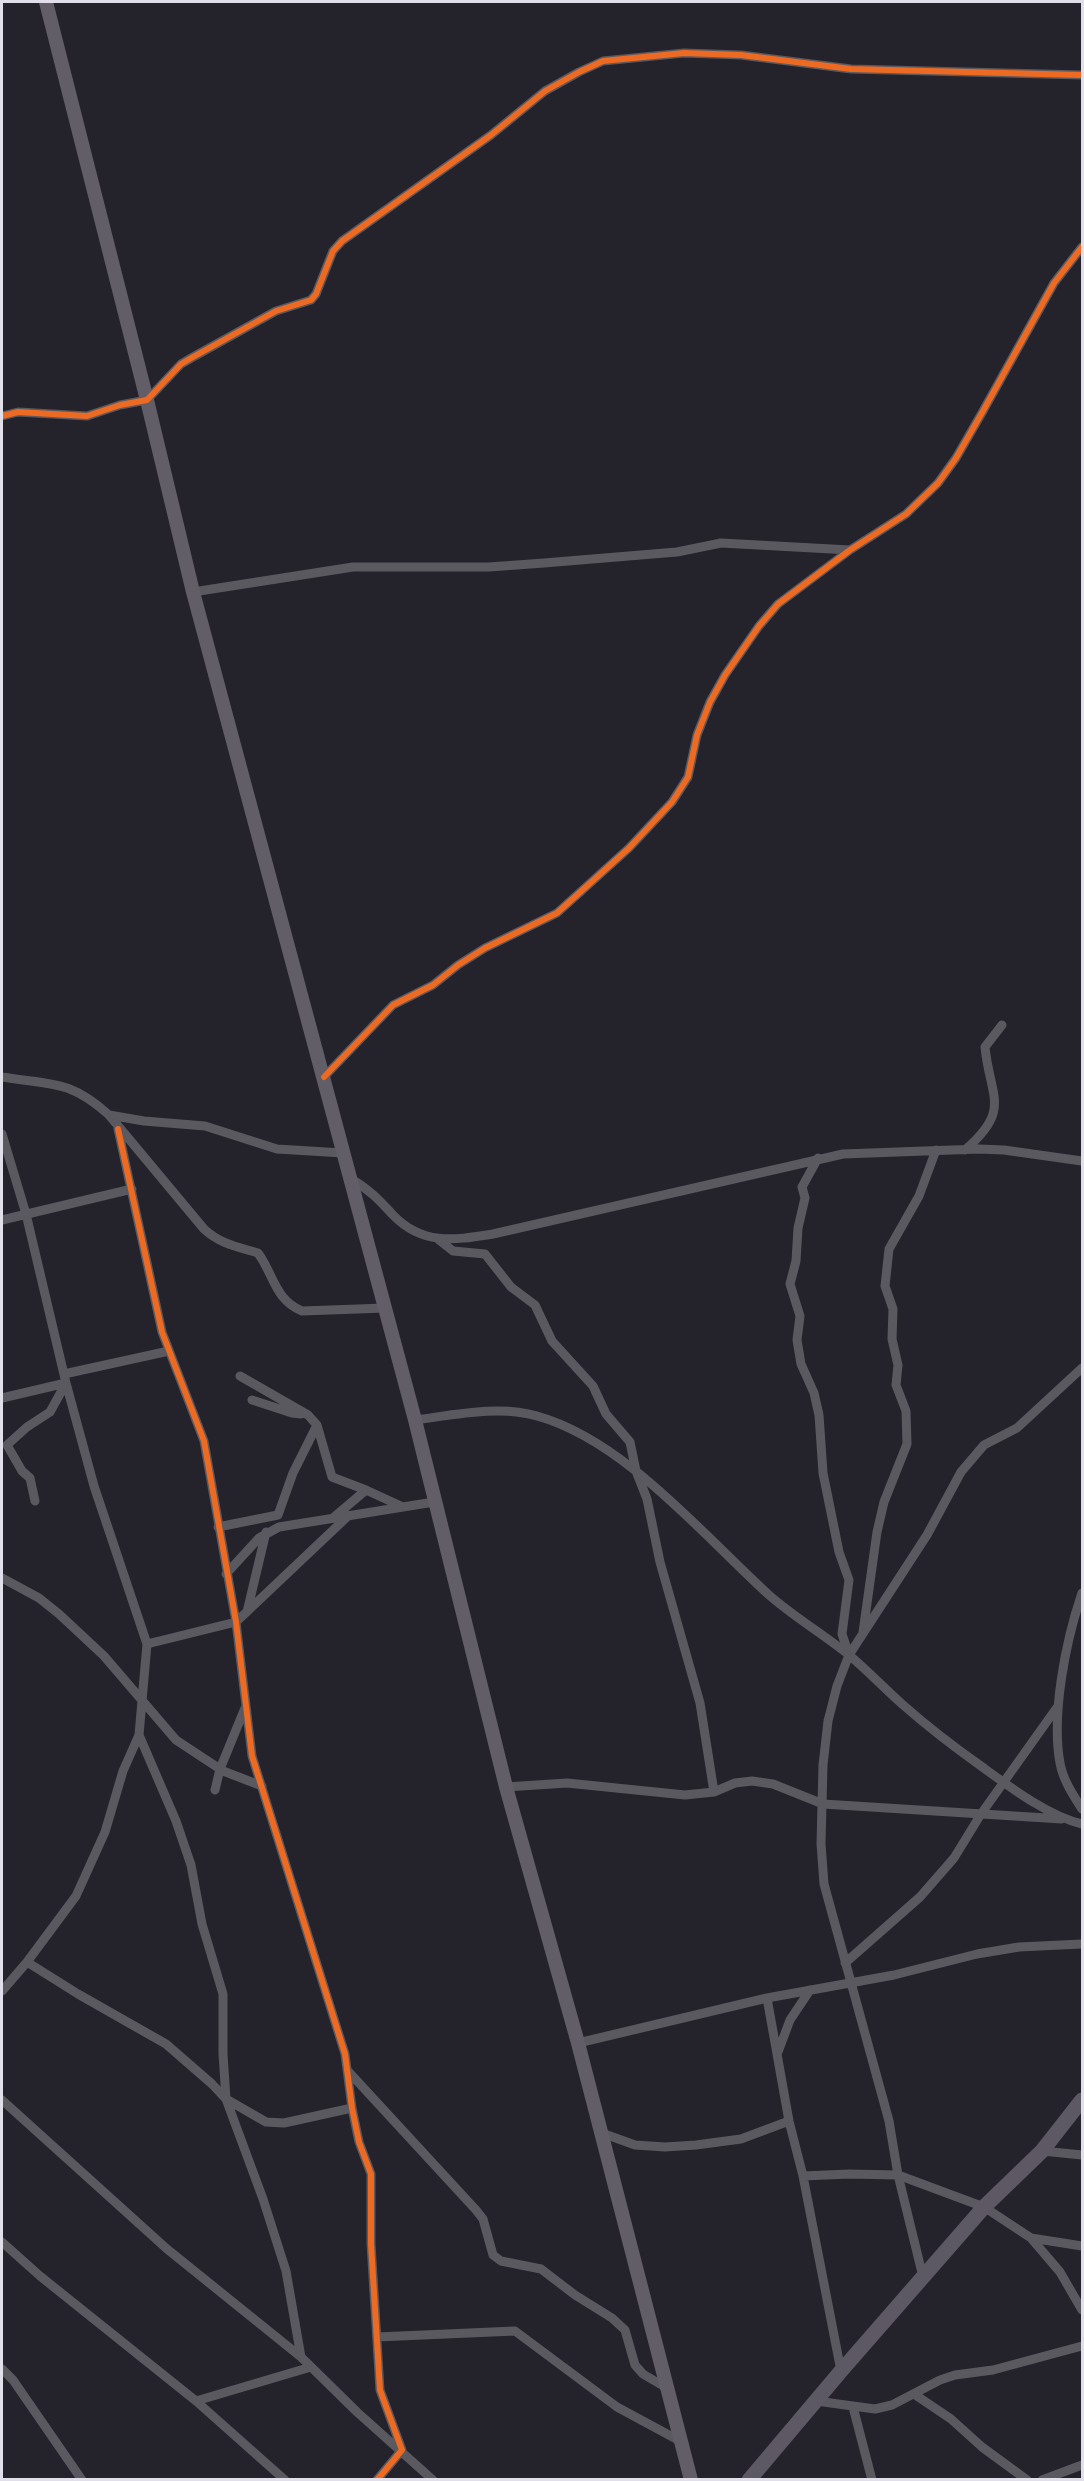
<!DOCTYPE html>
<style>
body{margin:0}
#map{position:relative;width:1084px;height:2481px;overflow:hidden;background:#24222a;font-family:"DejaVu Sans",sans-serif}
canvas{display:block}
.frame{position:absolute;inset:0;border:3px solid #e1dfe9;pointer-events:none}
</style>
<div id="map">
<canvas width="1084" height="2481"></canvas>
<div class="frame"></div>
</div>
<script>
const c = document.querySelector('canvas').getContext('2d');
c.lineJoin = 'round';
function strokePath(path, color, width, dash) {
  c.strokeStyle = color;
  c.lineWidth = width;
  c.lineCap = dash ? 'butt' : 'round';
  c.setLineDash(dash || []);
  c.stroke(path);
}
const minor = new Path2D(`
 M 2,416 L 18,412 L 87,416 L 120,405 L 147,400 L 181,364 L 193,357 L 276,311 L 311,300 L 316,294 L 333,251 L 342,241 L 491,135 L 545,91 L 579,72 L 603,61 L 684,53 L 741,55 L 851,69 L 1082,75
 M 193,592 L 353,567 L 489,567 L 544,563 L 677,552 L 721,543 L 850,550
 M 2,1077 C 51,1085 69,1079 109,1115 L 204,1229 C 220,1244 238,1247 258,1253 C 274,1275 275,1300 302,1311 L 385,1308
 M 324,1077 L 393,1005 L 433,985 L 458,965 L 485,948 L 557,913 L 629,848 L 672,802 L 688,777 L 697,735 L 710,702 L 725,675 L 759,626 L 778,604 L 850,550 L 906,514 L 938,483 L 956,458 L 983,411 L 1054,283 L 1082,247
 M 109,1115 L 144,1121 L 205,1126 L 277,1149 L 343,1153
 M 118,1129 L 162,1332 L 204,1441 L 236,1622 L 252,1756 L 345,2054 L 352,2108 L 359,2142 L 371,2174 L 371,2244 L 380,2390 L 402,2450 L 377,2480
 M 2,1134 L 26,1214 L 66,1383 L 94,1486 L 147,1644
 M 965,1150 C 1012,1109 990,1098 985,1047 L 1002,1025
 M 818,1158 L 802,1187 L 805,1198 L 798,1228 L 796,1261 L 790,1284 L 800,1316 L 797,1340 L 801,1364 L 814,1393 L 819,1415 L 823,1473 L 839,1552 L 849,1580 L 842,1634 L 849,1655
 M 351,1179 C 369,1189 380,1201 393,1215 C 423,1246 455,1240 493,1234 L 843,1154 L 979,1149 L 1004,1150 L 1082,1161
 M 2,1220 L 132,1189
 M 439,1240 L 453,1251 L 485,1254 L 511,1287 L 535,1305 L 552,1341 L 593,1386 L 606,1414 L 630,1442 L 636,1471 L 647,1499 L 660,1562 L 700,1703 L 714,1792
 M 64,1374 L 169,1351
 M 240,1376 L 308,1415 L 317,1425
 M 2,1398 L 66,1383
 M 252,1400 L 292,1413 L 301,1414
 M 415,1420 C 454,1415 499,1405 537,1416 C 624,1440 703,1535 769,1595 C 794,1617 823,1634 849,1655 C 867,1670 884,1688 902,1704 C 927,1726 954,1747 981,1766 C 1010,1787 1048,1816 1082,1824
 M 35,1501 L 30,1478 L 22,1471 L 7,1445 L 27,1427 L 50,1412 L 66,1383
 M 333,1518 L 366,1490 L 403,1507
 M 218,1527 L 278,1515 L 293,1473 L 317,1425 L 332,1477 L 366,1490
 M 226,1574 L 259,1538 L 279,1527 L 434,1502
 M 2,1578 L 39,1598 L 59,1614 L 104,1656 L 176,1740 L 223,1771 L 262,1786
 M 1082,1593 C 1066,1640 1051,1714 1060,1763 C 1063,1780 1073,1795 1082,1809
 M 247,1612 L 266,1532
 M 863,1632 L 877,1532 L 884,1502 L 907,1444 L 906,1411 L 896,1385 L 898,1365 L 892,1339 L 893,1309 L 885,1286 L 889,1249 L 919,1196 L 936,1150
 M 139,1735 L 176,1821 L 191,1865 L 202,1924 L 223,1994 L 223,2054 L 226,2099 L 263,2199 L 286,2271 L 301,2357
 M 506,1787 L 567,1783 L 685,1795 L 714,1792 L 735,1783 L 752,1781 L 773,1784 L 823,1804 L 1062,1819
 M 215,1790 L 220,1769 L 245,1708
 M 27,1962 L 78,1994 L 166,2044 L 212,2084 L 226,2099 L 266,2122 L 284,2123 L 352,2108
 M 845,1963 L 920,1897 L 954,1858 L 981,1814 L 1058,1706
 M 2,1991 L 27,1962 L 76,1896 L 105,1832 L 123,1771 L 139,1735 L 147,1644 L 236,1622 L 348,1516
 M 767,1998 L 789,2121 L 803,2176 L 841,2371
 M 578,2043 L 767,1998 L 894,1975 L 977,1954 L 1019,1947 L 1082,1944
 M 778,2052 L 790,2020 L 810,1990
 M 347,2070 L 476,2210 L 483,2219 L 493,2255 L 501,2261 L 541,2269 L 575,2295 L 612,2318 L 625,2330 L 635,2365 L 643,2374 L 665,2387
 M 2,2100 L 167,2249 L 301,2357 L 357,2412 L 433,2480
 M 599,2132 L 635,2145 L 665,2147 L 696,2145 L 741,2139 L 789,2121
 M 1042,2151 L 1082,2155
 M 803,2176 L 849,2174 L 898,2175 L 984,2207 L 1031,2238 L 1082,2246
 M 1031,2238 L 1060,2272 L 1082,2310
 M 2,2242 L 40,2276 L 196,2401 L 285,2480
 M 923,2277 L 898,2175 L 889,2121 L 824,1884 L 821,1844 L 823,1765 L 828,1721 L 837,1686 L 849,1655 L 927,1535 L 961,1472 L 984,1445 L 1017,1428 L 1082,1368
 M 377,2337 L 515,2331 L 617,2407 L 680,2441
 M 2,2369 L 13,2380 L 82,2480
 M 914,2394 L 951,2419 L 982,2447 L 1027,2480
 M 196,2401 L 311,2367
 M 816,2401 L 875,2409 L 892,2405 L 940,2380 L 955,2375 L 993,2370 L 1082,2346
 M 853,2407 L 872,2480
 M 1042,2480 L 1082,2465`);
const secondary = new Path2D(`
 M 46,2 L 147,400 L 193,592 L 415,1420 L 506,1787 L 578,2043 L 691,2480`);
const trunk = new Path2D(`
 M 749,2480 L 841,2371 L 984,2207 L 1042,2151 L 1082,2100`);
const cycleway = new Path2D(`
 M 2,416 L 18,412 L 87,416 L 120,405 L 147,400 L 181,364 L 193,357 L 276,311 L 311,300 L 316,294 L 333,251 L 342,241 L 491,135 L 545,91 L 579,72 L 603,61 L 684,53 L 741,55 L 851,69 L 1082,75
 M 324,1077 L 393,1005 L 433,985 L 458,965 L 485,948 L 557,913 L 629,848 L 672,802 L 688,777 L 697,735 L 710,702 L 725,675 L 759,626 L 778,604 L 850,550 L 906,514 L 938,483 L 956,458 L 983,411 L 1054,283 L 1082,247
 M 118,1129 L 162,1332 L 204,1441 L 236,1622 L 252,1756 L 345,2054 L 352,2108 L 359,2142 L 371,2174 L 371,2244 L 380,2390 L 402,2450 L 377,2480`);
strokePath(minor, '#5b5960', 9);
strokePath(secondary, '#615e68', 14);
strokePath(trunk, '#5c5965', 15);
strokePath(cycleway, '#ed6a23', 6);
</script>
